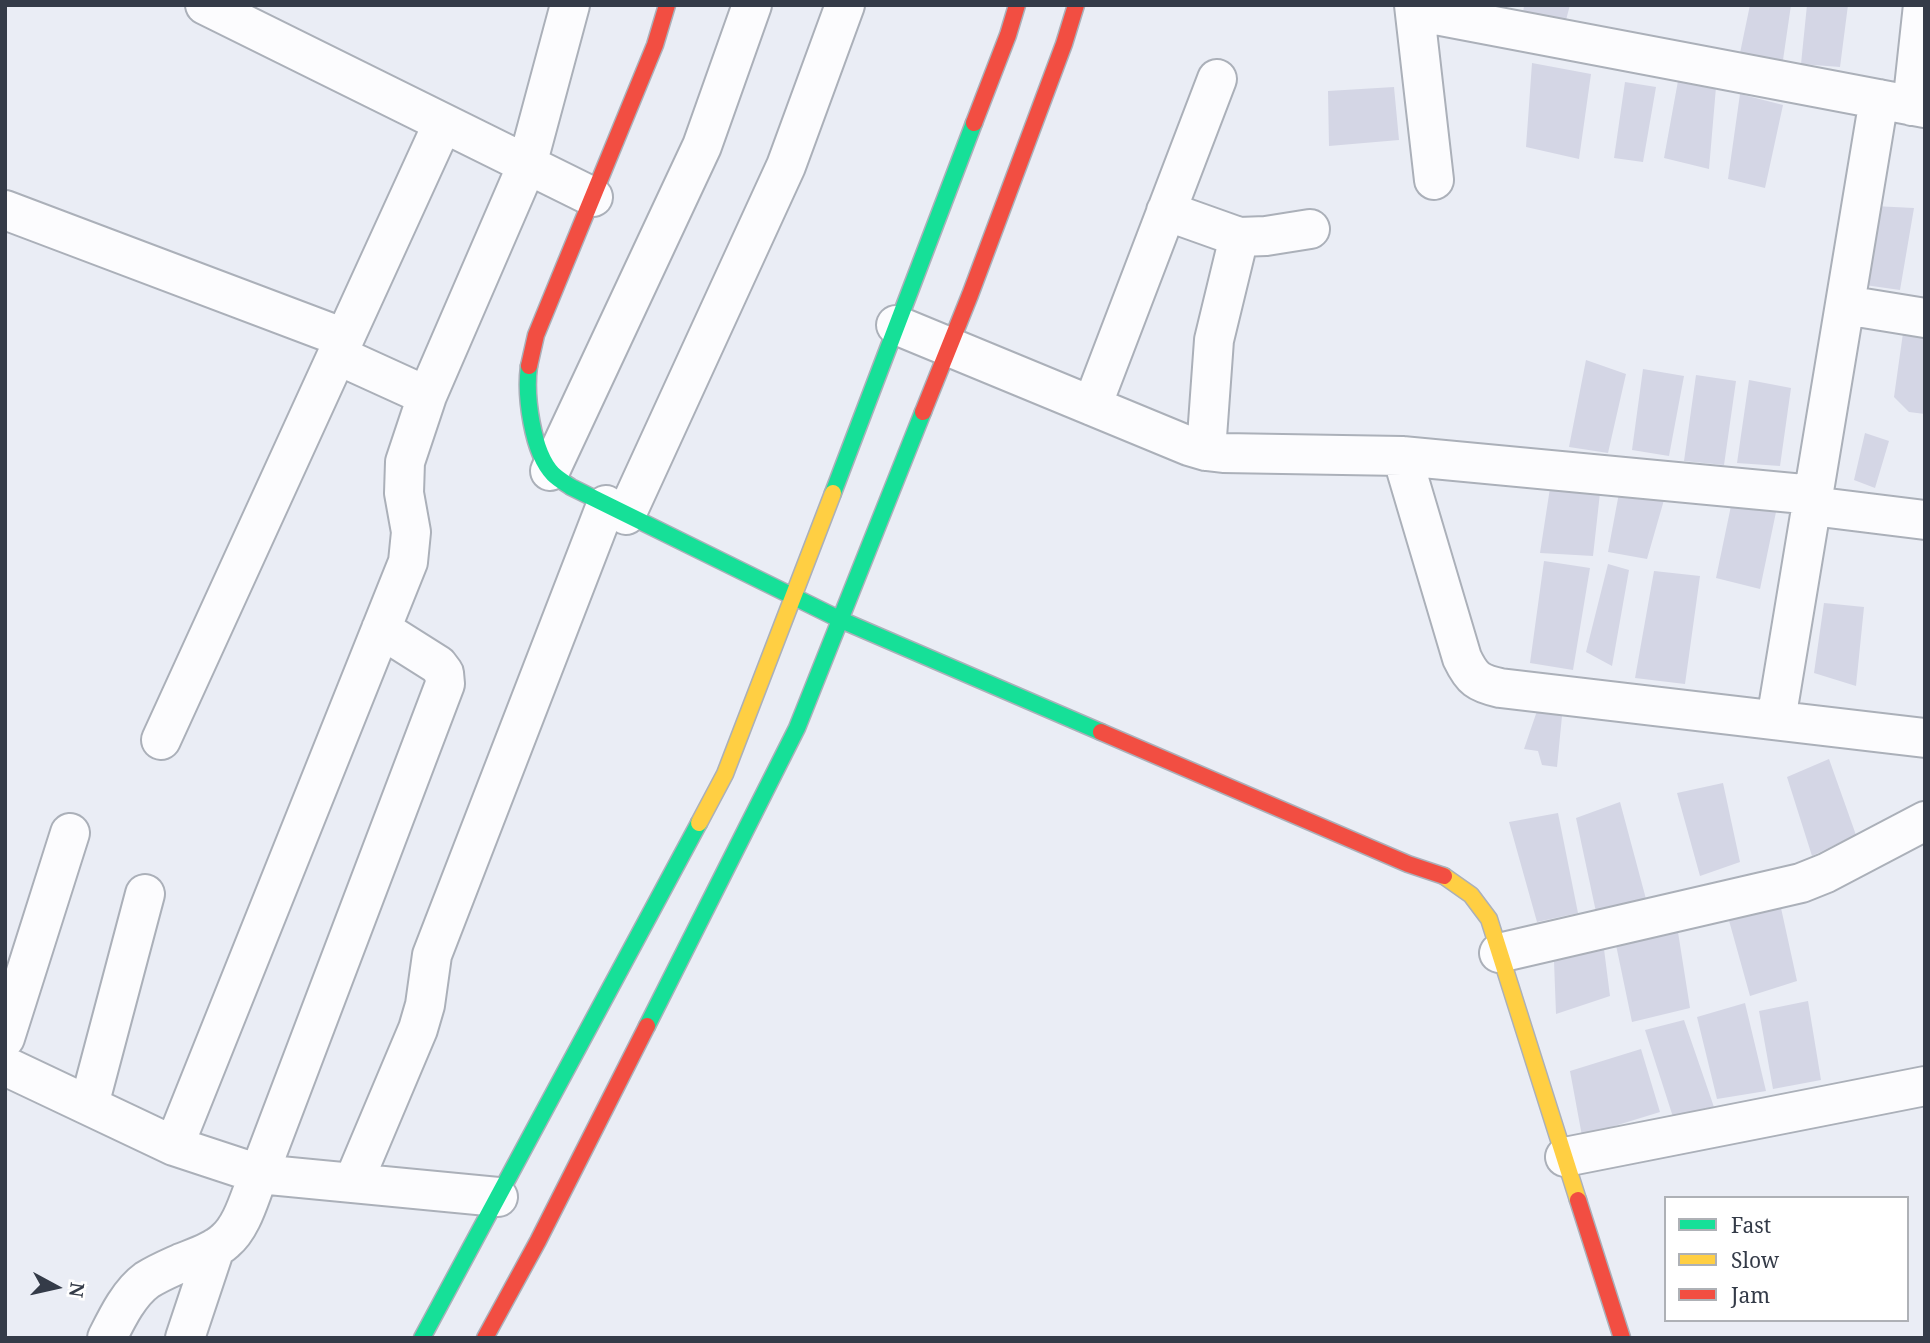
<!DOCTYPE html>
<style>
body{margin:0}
#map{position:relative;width:1930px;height:1343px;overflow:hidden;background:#eaedf5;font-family:"Noto Serif",serif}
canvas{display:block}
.frame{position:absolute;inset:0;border:7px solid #343b48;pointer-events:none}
.legend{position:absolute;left:1664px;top:1196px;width:245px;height:126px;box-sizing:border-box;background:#fff;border:2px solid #aeb1b6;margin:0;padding:9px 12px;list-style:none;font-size:21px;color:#343b48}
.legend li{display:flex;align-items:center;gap:14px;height:35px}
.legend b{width:35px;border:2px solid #aeb1b6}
.north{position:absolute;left:21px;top:1252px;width:70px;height:70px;-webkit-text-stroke:5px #fff;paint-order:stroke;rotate:98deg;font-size:19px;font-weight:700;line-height:28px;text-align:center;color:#343b48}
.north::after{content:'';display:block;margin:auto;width:24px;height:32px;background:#343b48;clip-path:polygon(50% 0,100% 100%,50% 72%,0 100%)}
</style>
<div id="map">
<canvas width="1930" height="1343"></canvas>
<div class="frame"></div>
<ul class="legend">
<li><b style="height:9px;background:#16e098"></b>Fast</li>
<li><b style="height:9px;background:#ffcf43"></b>Slow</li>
<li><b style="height:9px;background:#f24e42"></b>Jam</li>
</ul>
<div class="north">N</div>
</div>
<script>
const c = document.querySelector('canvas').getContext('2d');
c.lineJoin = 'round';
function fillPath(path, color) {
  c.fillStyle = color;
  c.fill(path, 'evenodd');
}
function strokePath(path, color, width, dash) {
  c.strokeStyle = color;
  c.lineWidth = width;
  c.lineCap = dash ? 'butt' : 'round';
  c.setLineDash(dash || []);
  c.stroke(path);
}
const building = new Path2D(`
 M 1524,5 L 1570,5 L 1566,20 L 1523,14 Z
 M 1750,5 L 1791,5 L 1783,60 L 1740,53 Z
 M 1807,5 L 1848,5 L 1840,67 L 1801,64 Z
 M 1532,63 L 1591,74 L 1579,159 L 1526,147 Z
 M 1678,81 L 1716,87 L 1709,169 L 1664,158 Z
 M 1625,82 L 1656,87 L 1643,162 L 1614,158 Z
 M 1394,87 L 1399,140 L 1329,146 L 1328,91 Z
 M 1740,94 L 1783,105 L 1765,188 L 1728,179 Z
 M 1874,206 L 1914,208 L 1900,290 L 1865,285 Z
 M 1903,333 L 1925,338 L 1925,414 L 1909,412 L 1894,397 Z
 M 1586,360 L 1626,374 L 1608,453 L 1569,447 Z
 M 1643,369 L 1684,376 L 1669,456 L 1632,450 Z
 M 1696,375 L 1736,381 L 1724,465 L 1684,461 Z
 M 1749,380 L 1791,388 L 1780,466 L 1737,463 Z
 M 1865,433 L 1889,441 L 1875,488 L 1854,480 Z
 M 1550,488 L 1600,493 L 1593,556 L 1540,553 Z
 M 1619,493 L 1664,500 L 1647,559 L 1608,552 Z
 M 1732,501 L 1776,512 L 1760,589 L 1716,578 Z
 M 1544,561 L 1590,568 L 1573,670 L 1530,663 Z
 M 1608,564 L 1629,570 L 1612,666 L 1586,652 Z
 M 1654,571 L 1700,576 L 1685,684 L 1635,678 Z
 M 1824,603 L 1864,607 L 1856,686 L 1814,673 Z
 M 1538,708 L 1562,716 L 1557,767 L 1542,765 L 1538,751 L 1524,749 Z
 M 1829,759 L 1856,835 L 1812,856 L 1787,777 Z
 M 1723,783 L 1740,862 L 1700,876 L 1677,793 Z
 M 1620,802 L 1646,899 L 1596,912 L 1576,818 Z
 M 1558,813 L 1578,913 L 1537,922 L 1509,822 Z
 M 1781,908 L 1797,981 L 1750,996 L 1728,917 Z
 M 1678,932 L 1690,1008 L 1632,1022 L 1616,945 Z
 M 1604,949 L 1610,996 L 1556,1014 L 1554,961 Z
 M 1808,1001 L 1821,1080 L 1773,1089 L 1759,1011 Z
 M 1745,1003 L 1766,1091 L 1717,1099 L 1697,1017 Z
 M 1684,1020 L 1715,1110 L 1673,1117 L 1645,1030 Z
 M 1641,1049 L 1660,1112 L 1582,1136 L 1570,1071 Z`);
const street = new Path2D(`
 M 205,5 L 593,197
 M 1414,5 L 1434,180
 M 1415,11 L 1925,108
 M 1912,106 L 1923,5
 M 5,210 L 344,338
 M 1166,211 L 1239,237 L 1266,236 L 1310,229
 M 1845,305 L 1925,318
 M 896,325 L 1189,446 L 1206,451 L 1223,453 L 1402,456 L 1814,495
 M 337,355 L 427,396
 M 1092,406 L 1217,79
 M 1206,451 L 1214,340 L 1239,237
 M 1402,456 L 1462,658 C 1472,679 1478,683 1500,688 L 1925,738
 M 550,471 L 702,146 L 752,5
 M 1812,506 L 1925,520
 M 626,515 L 786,166 L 845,5
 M 1776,720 L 1879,99
 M 161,740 L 443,123
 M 1499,953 L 1801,883 L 1826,873 L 1925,821
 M 5,1038 L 70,833
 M 5,1066 L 174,1146 L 259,1174 L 498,1197
 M 89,1105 L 145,894
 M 174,1146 L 408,562 L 411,532 L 404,493 L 405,462 L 427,396 L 527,165 L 570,5
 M 1565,1157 L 1925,1086
 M 353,1183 L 418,1029 L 425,1005 L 432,955 L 606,505
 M 107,1338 C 117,1318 129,1293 147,1280 C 158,1273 170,1268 181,1263 C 196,1257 213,1252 225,1241 C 243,1226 250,1195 259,1174 L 445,684 L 444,673 L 438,665 L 381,629
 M 185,1338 L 215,1248`);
const fast = new Path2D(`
 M 529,366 C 525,395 532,452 553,474 C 558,479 565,483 571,487 L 841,620 L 1101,732
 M 833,493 L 974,123
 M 647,1026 L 797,728 L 923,412
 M 422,1338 L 699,823`);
const slow = new Path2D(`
 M 699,823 L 725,774 L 833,493
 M 1444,876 L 1471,895 L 1489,919 L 1578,1200`);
const jam = new Path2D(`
 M 974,123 L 1008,35 L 1017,5
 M 529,366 L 536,335 L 655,45 L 667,5
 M 923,412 L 970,295 L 1064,44 L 1076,5
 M 1101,732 L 1408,864 L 1444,876
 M 1578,1200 L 1622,1338
 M 485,1338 L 538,1241 L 647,1026`);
fillPath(building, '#d4d6e5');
strokePath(street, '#abb0b9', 42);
strokePath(fast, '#abb0b9', 19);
strokePath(slow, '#abb0b9', 19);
strokePath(jam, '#abb0b9', 19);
strokePath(street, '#fcfcfe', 38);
strokePath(fast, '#16e098', 16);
strokePath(slow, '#ffcf43', 16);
strokePath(jam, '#f24e42', 16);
</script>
